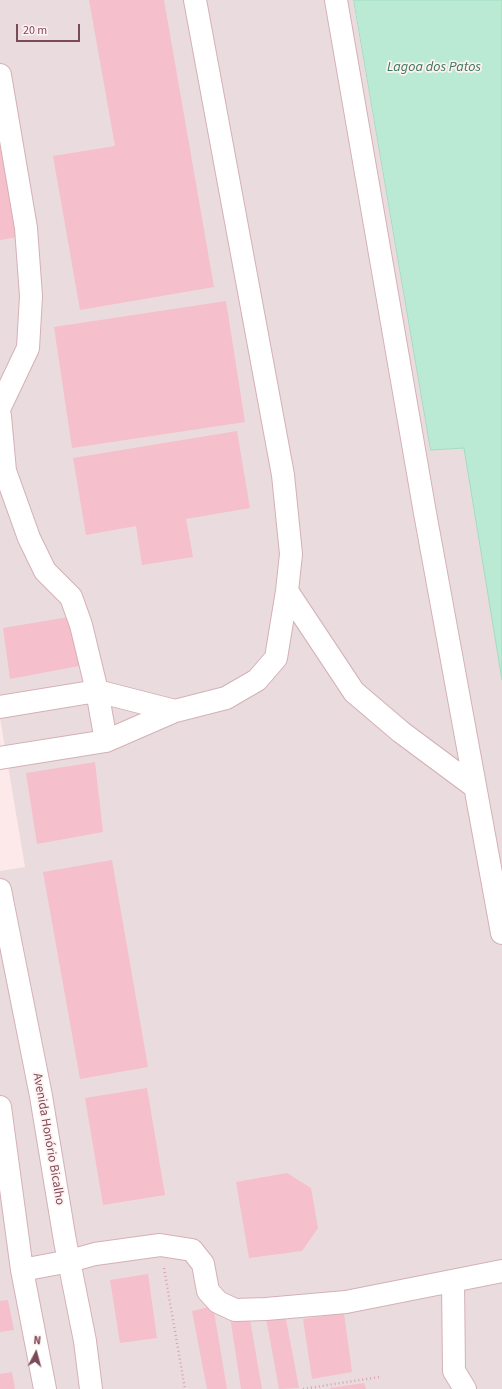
<!DOCTYPE html>
<meta charset="utf-8">
<style>
body{margin:0}
#map{position:relative;width:502px;height:1389px;overflow:hidden;background:#fee9ea;font-family:"Source Sans 3",sans-serif}
canvas{display:block}
.north{position:absolute;left:16px;top:1333px;width:40px;height:40px;-webkit-text-stroke:3px #fff1f1;paint-order:stroke;rotate:6deg;font-size:11px;font-weight:700;line-height:16px;text-align:center;color:#7b4a57}
.north::after{content:'';display:block;margin:auto;width:14px;height:18px;background:#7b4a57;clip-path:polygon(50% 0,100% 100%,50% 72%,0 100%)}
.scale{position:absolute;left:16px;top:24px;width:64px;height:18px;box-sizing:border-box;border:2px solid #7b4a57;border-top:0;padding-left:5px;font-size:12px;line-height:14px;white-space:nowrap;color:#7b4a57;-webkit-text-stroke:3px #fff1f1;paint-order:stroke}
</style>
<div id="map">
<canvas width="502" height="1389"></canvas>
<div class="north">N</div>
<div class="scale">20 m</div>
</div>
<script>
const c = document.querySelector('canvas').getContext('2d');
c.lineJoin = 'round';
function fillPath(path, color) {
  c.fillStyle = color;
  c.fill(path, 'evenodd');
}
function strokePath(path, color, width, dash) {
  c.strokeStyle = color;
  c.lineWidth = width;
  c.lineCap = dash ? 'butt' : 'round';
  c.setLineDash(dash || []);
  c.stroke(path);
}
function drawText(font, color, halo, rows, align = 'center') {
  c.font = font + ' "Source Sans 3",sans-serif';
  c.lineWidth = 3.5;
  c.setLineDash([]);
  c.textBaseline = 'middle';
  c.strokeStyle = halo;
  c.fillStyle = color;
  for (const [text, x, y, turn = 0] of rows) {
    c.save();
    c.translate(x, y);
    c.rotate((+turn || 0) * Math.PI / 180);
    c.textAlign = isNaN(turn) ? turn : align;
    if (halo) c.strokeText(text, 0, 0);
    c.fillText(text, 0, 0);
    c.restore();
  }
}
const industrial = new Path2D(`
 M 0,0 L 353,0 L 431,450 L 464,448 L 502,680 L 502,1389 L 0,1389 L 0,871 L 25,867 L 0,718 Z`);
const water = new Path2D(`
 M 354,0 L 502,0 L 502,680 L 464,448 L 431,450 Z`);
const building = new Path2D(`
 M 89,0 L 164,0 L 214,287 L 80,310 L 53,156 L 115,146 Z
 M 0,142 L 18,237 L 0,240 Z
 M 226,301 L 245,422 L 72,448 L 54,327 Z
 M 237,431 L 250,508 L 186,519 L 193,557 L 142,565 L 136,526 L 86,535 L 73,458 Z
 M 69,617 L 79,666 L 10,679 L 3,628 Z
 M 95,762 L 103,832 L 37,844 L 26,773 Z
 M 112,860 L 148,1067 L 80,1079 L 43,872 Z
 M 147,1088 L 165,1195 L 103,1205 L 85,1098 Z
 M 287,1173 L 311,1188 L 318,1228 L 302,1251 L 249,1258 L 236,1182 Z
 M 148,1274 L 157,1338 L 120,1343 L 110,1280 Z
 M 8,1300 L 14,1330 L 0,1332 L 0,1301 Z
 M 213,1306 L 227,1389 L 207,1389 L 192,1311 Z
 M 344,1313 L 352,1372 L 312,1379 L 303,1319 Z
 M 249,1314 L 262,1389 L 241,1389 L 230,1316 Z
 M 285,1314 L 299,1388 L 279,1389 L 266,1318 Z
 M 12,1372 L 15,1389 L 0,1389 L 0,1374 Z
 M 364,1383 L 366,1389 L 330,1389 L 330,1388 Z`);
const path = new Path2D(`
 M 164,1268 L 185,1389
 M 303,1389 L 379,1377`);
const minor = new Path2D(`
 M 336,0 L 425,513 L 502,933
 M 0,75 L 26,228 L 31,296 L 28,348 L 0,407
 M 0,416 L 5,471 L 29,538 L 45,571 L 71,597 L 81,625 L 97,691 L 106,741
 M 287,591 L 354,692 L 401,732 L 475,787
 M 0,707 L 97,691 L 175,711
 M 0,758 L 106,741 L 175,711 L 226,698 L 257,680 L 276,658 L 287,591 L 291,554 L 283,475 L 195,0
 M 0,890 L 41,1096 L 65,1241 L 85,1341 L 91,1389
 M 0,1107 L 22,1270 L 45,1389
 M 22,1270 L 70,1261 L 95,1254 L 160,1245 L 192,1250 L 203,1264 L 208,1291 L 218,1302 L 235,1310 L 266,1309 L 346,1302 L 502,1271
 M 453,1281 L 454,1371 L 465,1389`);
const streetNames = [
 ["Avenida Honório Bicalho",48,1139,80]
];
const waterNames = [
 ["Lagoa dos Patos",434,68]
];
fillPath(industrial, '#eadcde');
fillPath(water, '#bbead4');
strokePath(water, '#a1dcc1', 1);
fillPath(building, '#f5bfcb');
strokePath(minor, '#d4b0b6', 24);
strokePath(path, '#dba1af', 2.5, [1, 3]);
strokePath(minor, '#fff', 22);
drawText('13px', '#7b4a57', '#fff1f1', streetNames);
drawText('italic 14px', '#39795c', '#fff1f1', waterNames);
</script>
